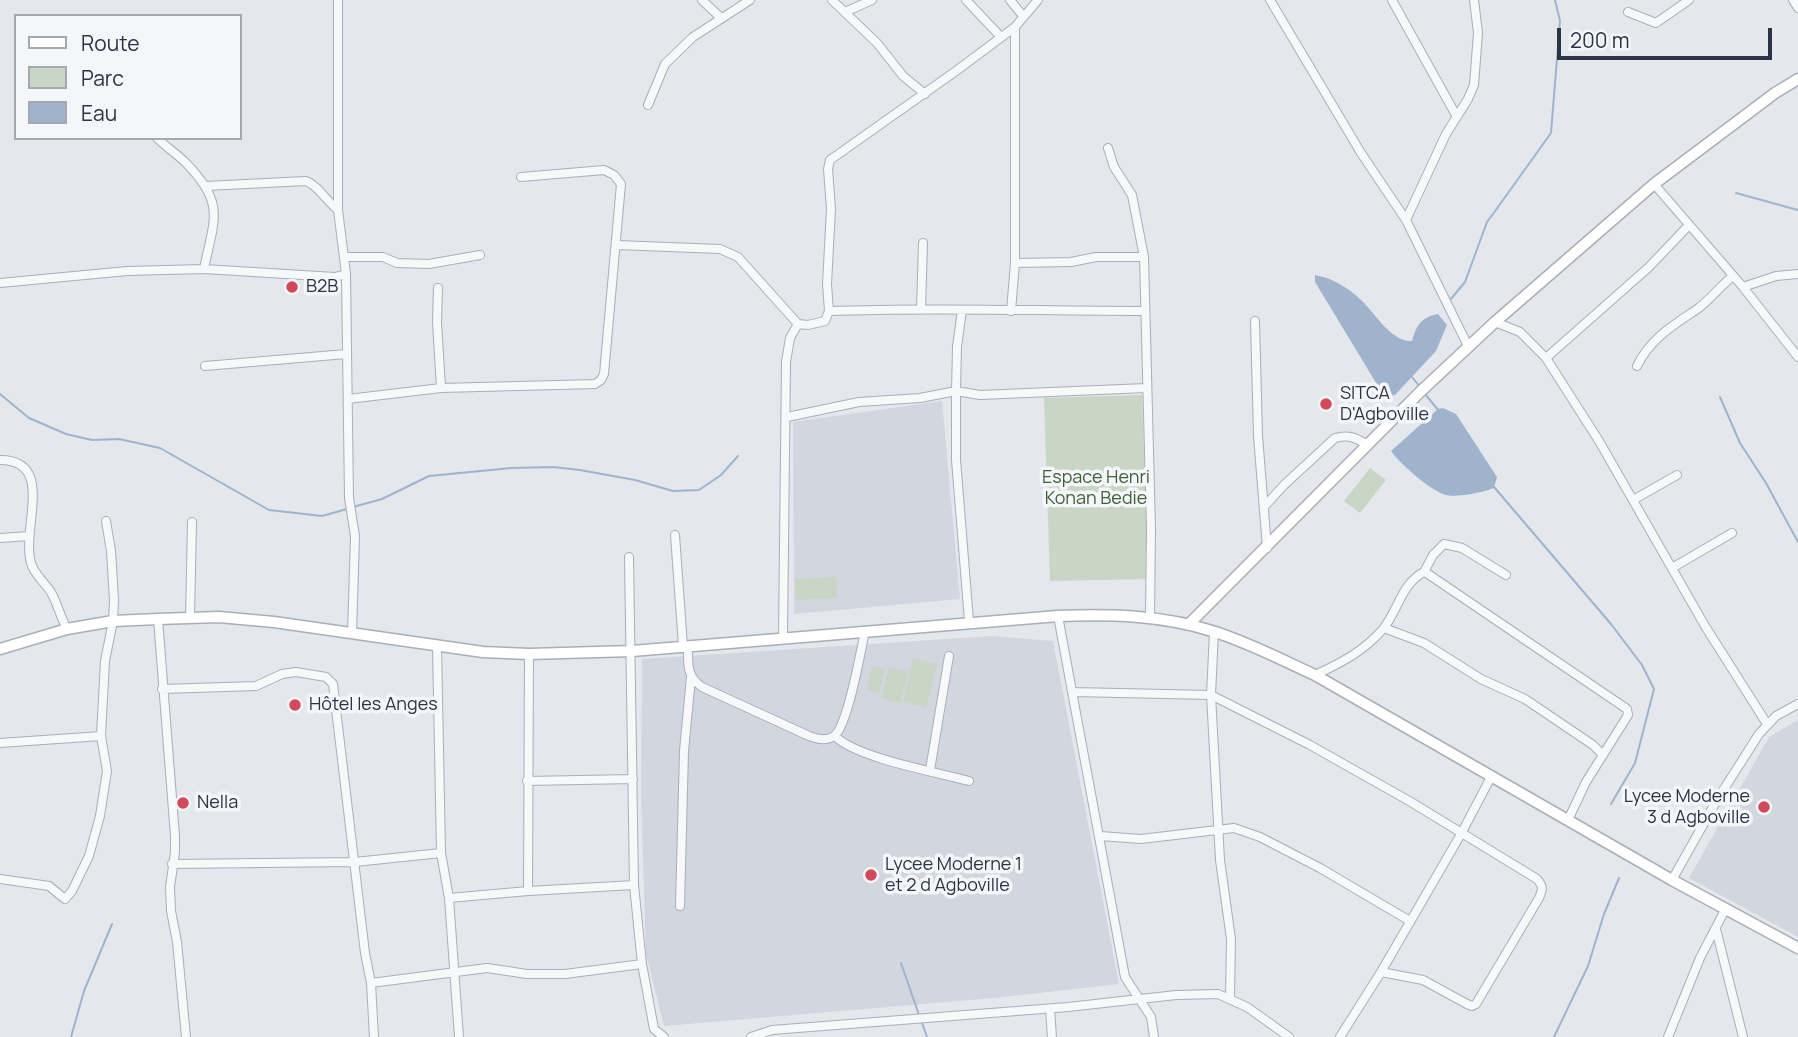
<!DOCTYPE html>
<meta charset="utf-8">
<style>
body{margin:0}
#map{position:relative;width:1798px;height:1037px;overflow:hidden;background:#e4e7ec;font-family:Manrope,sans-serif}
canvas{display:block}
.legend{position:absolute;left:14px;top:14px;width:228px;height:126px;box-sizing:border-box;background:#f4f6f9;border:2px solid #a4a8b1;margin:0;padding:9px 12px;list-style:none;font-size:21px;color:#2b3445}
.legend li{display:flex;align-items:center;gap:14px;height:35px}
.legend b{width:35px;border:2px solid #a4a8b1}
.scale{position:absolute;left:1557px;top:28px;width:215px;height:32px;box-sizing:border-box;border:4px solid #2b3445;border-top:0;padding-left:9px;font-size:21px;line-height:24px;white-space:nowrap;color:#2b3445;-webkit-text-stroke:5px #f4f6f9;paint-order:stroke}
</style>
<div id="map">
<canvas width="1798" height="1037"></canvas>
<ul class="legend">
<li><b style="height:9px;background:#fff"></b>Route</li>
<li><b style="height:19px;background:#c9d6c5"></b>Parc</li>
<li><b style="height:19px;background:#9fb4cc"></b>Eau</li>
</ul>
<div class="scale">200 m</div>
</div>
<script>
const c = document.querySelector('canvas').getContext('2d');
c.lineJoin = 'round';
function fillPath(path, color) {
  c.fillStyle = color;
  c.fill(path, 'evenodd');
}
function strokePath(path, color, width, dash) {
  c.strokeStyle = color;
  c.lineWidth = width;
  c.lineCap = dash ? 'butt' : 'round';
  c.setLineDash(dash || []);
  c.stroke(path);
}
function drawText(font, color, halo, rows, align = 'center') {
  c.font = font + ' Manrope,sans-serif';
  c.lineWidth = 7;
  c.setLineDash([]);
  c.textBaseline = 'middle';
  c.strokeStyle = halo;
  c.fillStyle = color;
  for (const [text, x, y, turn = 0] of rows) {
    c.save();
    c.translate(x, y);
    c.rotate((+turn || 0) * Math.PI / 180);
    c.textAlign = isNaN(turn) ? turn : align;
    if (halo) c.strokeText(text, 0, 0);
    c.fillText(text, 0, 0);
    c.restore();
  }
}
const built = new Path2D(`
 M 942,401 L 960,599 L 794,614 L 793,422 Z
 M 992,636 L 1053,641 L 1119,984 L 994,998 L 664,1026 L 646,954 L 641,796 L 642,659 Z
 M 1798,720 L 1798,937 L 1689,878 L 1769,737 Z`);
const green = new Path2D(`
 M 1142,395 L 1148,579 L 1050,581 L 1044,398 Z
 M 1370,468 L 1386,480 L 1360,513 L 1344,501 Z
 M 836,577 L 837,598 L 797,600 L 795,579 Z
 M 913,658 L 937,664 L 926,708 L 903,702 Z
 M 872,666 L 885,669 L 879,693 L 867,690 Z
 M 889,667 L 908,672 L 900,703 L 881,698 Z`);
const water = new Path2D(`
 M 1315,275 C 1332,278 1347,287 1360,299 C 1374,311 1390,342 1412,341 C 1416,326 1421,317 1438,314 L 1447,325 L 1436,351 L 1395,395 L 1386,396 L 1381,391 L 1315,282 Z
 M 1443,408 L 1456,414 L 1497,477 L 1494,488 C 1485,492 1456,498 1446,495 C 1431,491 1400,464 1391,451 L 1438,409 Z`);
const stream = new Path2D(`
 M 1736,193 L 1798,210
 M 1450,300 L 1465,282 L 1487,222 L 1498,207 L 1551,133 L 1560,21 L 1555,0
 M 1412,377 L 1420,387
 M 0,394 L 29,418 L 66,434 L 92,440 L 119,439 L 160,448 L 269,510 L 322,516 L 347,509
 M 1425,394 L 1439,411
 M 1720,397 L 1740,443 L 1766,483 L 1798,542
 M 1494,487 L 1611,624 L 1642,665 L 1654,689 L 1635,763 L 1611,804
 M 353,507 L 382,499 L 429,476 L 511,468 L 553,467 L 580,470 L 635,480 L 673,491 L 699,490 L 721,475 L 738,456
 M 901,963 L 919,1015
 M 922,1023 L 927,1037
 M 71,1037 L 84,991 L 112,924
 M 1554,1037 L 1588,966 L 1604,914 L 1619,878`);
const street = new Path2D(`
 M 338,0 L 338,210
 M 702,0 L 721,18
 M 832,0 L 877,43 L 903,76 L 925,94
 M 966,0 L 1000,36
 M 1010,0 L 1023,16
 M 1270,0 L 1361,153 L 1406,220 L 1468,346
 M 1392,0 L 1457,117
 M 1793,0 L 1798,8
 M 845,12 L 872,0
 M 1628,12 L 1656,23 L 1689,0
 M 648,105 L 665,64 L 693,37 L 750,0
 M 157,138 C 166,147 177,154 186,163 C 226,204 214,219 204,269
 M 1108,148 L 1114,167 L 1132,195 L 1144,257 L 1151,529 L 1150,618
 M 1654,184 L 1743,287 L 1798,357
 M 206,186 L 306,181 C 319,186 326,201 338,210 L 346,274 L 349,498 L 355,536 L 352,634
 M 1406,220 L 1446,134 L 1468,99 L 1474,85 L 1478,33 L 1474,0
 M 617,245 L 720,249 L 738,257 L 798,324
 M 345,257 L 383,257 L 397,263 L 429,264 L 480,255
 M 1015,263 L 1071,262 L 1096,257 L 1144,257
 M 0,283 L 127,271 L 204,269 L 335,277 L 346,274
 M 1743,287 L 1776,276 L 1798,274
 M 438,288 L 437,322 L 441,388
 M 921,309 L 923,243
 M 829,311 C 934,307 1039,311 1145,311
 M 1011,311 L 1015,263 L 1015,27
 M 1255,321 L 1258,436 L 1267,548
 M 1495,322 L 1520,332 L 1546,358 L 1599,441 L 1705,626 L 1767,724
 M 1546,358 L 1649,267 L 1688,226
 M 205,366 L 346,354
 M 1637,366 C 1650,339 1672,326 1696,310 C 1709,301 1720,286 1733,276
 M 348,399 L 441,388 L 595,384 L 601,380 L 604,374 L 621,184 L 614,175 L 604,170 L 521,177
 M 787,417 L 859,402 L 920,398 L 956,391 L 957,347 L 962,310
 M 0,460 C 56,460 21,528 31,563 C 34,575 46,583 52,594 C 58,606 61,618 67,629
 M 1633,500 L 1677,475
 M 1264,507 L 1284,485 L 1335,438 C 1349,434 1356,438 1368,445
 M 675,535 L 683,646
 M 0,538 L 29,536
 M 629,557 L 634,885 L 642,964 L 654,1029 L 664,1037
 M 1672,568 L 1732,533
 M 1424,572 L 1433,555 L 1444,544 L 1462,548 L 1506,575
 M 1058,616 L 1125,977 L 1151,1017 L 1154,1037
 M 190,618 L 192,522
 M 158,619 L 175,836 L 175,852 L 170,887 L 171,911 L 177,942 L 186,1037
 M 969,621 L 956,460 L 956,391 L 980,395 L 1146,388
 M 1384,628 L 1424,643 L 1481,679 L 1525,699 L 1593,745 L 1603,755
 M 1214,631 L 1211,695 L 1220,860 L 1231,939 L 1230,999
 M 783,637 L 786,362 L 790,338 L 798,324 L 808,325 L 825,321 L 829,311 L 827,284 L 831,209 L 828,169 L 830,160 L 956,71 L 1015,27 L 1038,0
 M 437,645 L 441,853 L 449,898 L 459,1037
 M 688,646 C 688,663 686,676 702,687 L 809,736 C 817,739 828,742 835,735 C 848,724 861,650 865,631
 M 529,654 L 528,891 L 634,885
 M 1315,675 C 1341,663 1364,651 1383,629 C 1398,611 1401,584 1424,572 L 1428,574 L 1627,709 L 1628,715 L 1586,782 L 1568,820
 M 162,689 L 256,686 L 282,674 L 296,672 L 326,677 L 333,684 L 365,953 L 371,983
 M 1073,692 L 1211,695 L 1310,745 L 1411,802 L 1537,879 C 1543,886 1543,889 1539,898 L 1476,1004 L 1472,1006 L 1467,1004 L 1423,980 L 1381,972
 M 835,736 C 856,758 937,772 969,781
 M 0,743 L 101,736
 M 930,770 L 949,656
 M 527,781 L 633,779
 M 1100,836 L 1141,839 L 1234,828 L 1260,837 L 1320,868 L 1410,921
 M 172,864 L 355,862 L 441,853
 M 0,879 L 49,886 L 65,899 L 72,891 L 89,856 L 100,816 L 107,771 L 101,736 L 105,661 L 113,621 L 114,600 L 111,551 L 106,521
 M 1672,880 L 1717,800 L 1759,734 L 1776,716 L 1798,704
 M 449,898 L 528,891
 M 680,906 L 684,751 L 691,677
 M 1716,929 L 1743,1037
 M 1050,1009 L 1052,1037
 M 374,1037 L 371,983 L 487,968 L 527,974 L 565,974 L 642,964
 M 751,1037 L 772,1030 L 1068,1007 L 1176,995 L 1218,994 L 1247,1007 L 1289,1037
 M 1340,1037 L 1381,972 L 1461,834 L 1491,777
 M 1668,1037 L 1700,958 L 1726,908`);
const secondary = new Path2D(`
 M 1189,624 L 1420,392 L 1495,322 L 1654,184 L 1775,93 L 1798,79
 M 0,649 L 67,629 L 113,621 L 158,619 L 219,617 L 274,622 L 483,652 L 529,654 L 632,651 L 1058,616 C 1110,614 1162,615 1212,631 C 1248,642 1282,660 1315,675 L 1672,880 L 1798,948`);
const markers = [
 [292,287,7,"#d1495b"],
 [1326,404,7,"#d1495b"],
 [295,705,7,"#d1495b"],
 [183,803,7,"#d1495b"],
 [1764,807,7,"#d1495b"],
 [871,875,7,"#d1495b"]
];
const poiNames = [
 ["B2B",306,287],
 ["SITCA",1340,394],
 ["D'Agboville",1340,415],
 ["Hôtel les Anges",309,705],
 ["Lycee Moderne",1750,797,"right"],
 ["3 d Agboville",1750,818,"right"],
 ["Nella",197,803],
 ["Lycee Moderne 1",885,865],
 ["et 2 d Agboville",885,886]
];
const parkNames = [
 ["Espace Henri",1096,478],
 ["Konan Bedie",1096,499]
];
fillPath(built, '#d2d6de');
fillPath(green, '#c9d6c5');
fillPath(water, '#9fb4cc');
strokePath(stream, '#9fb4cc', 2);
strokePath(street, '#a9aeb7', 10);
strokePath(secondary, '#a9aeb7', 13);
strokePath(street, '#f7f8fa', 8);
strokePath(secondary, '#fff', 10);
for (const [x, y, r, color] of markers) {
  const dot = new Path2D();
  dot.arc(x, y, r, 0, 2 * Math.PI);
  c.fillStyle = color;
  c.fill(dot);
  strokePath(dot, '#f4f6f9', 2.5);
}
drawText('18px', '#2b3445', '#f4f6f9', poiNames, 'left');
drawText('18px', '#3f6138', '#f4f6f9', parkNames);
</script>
